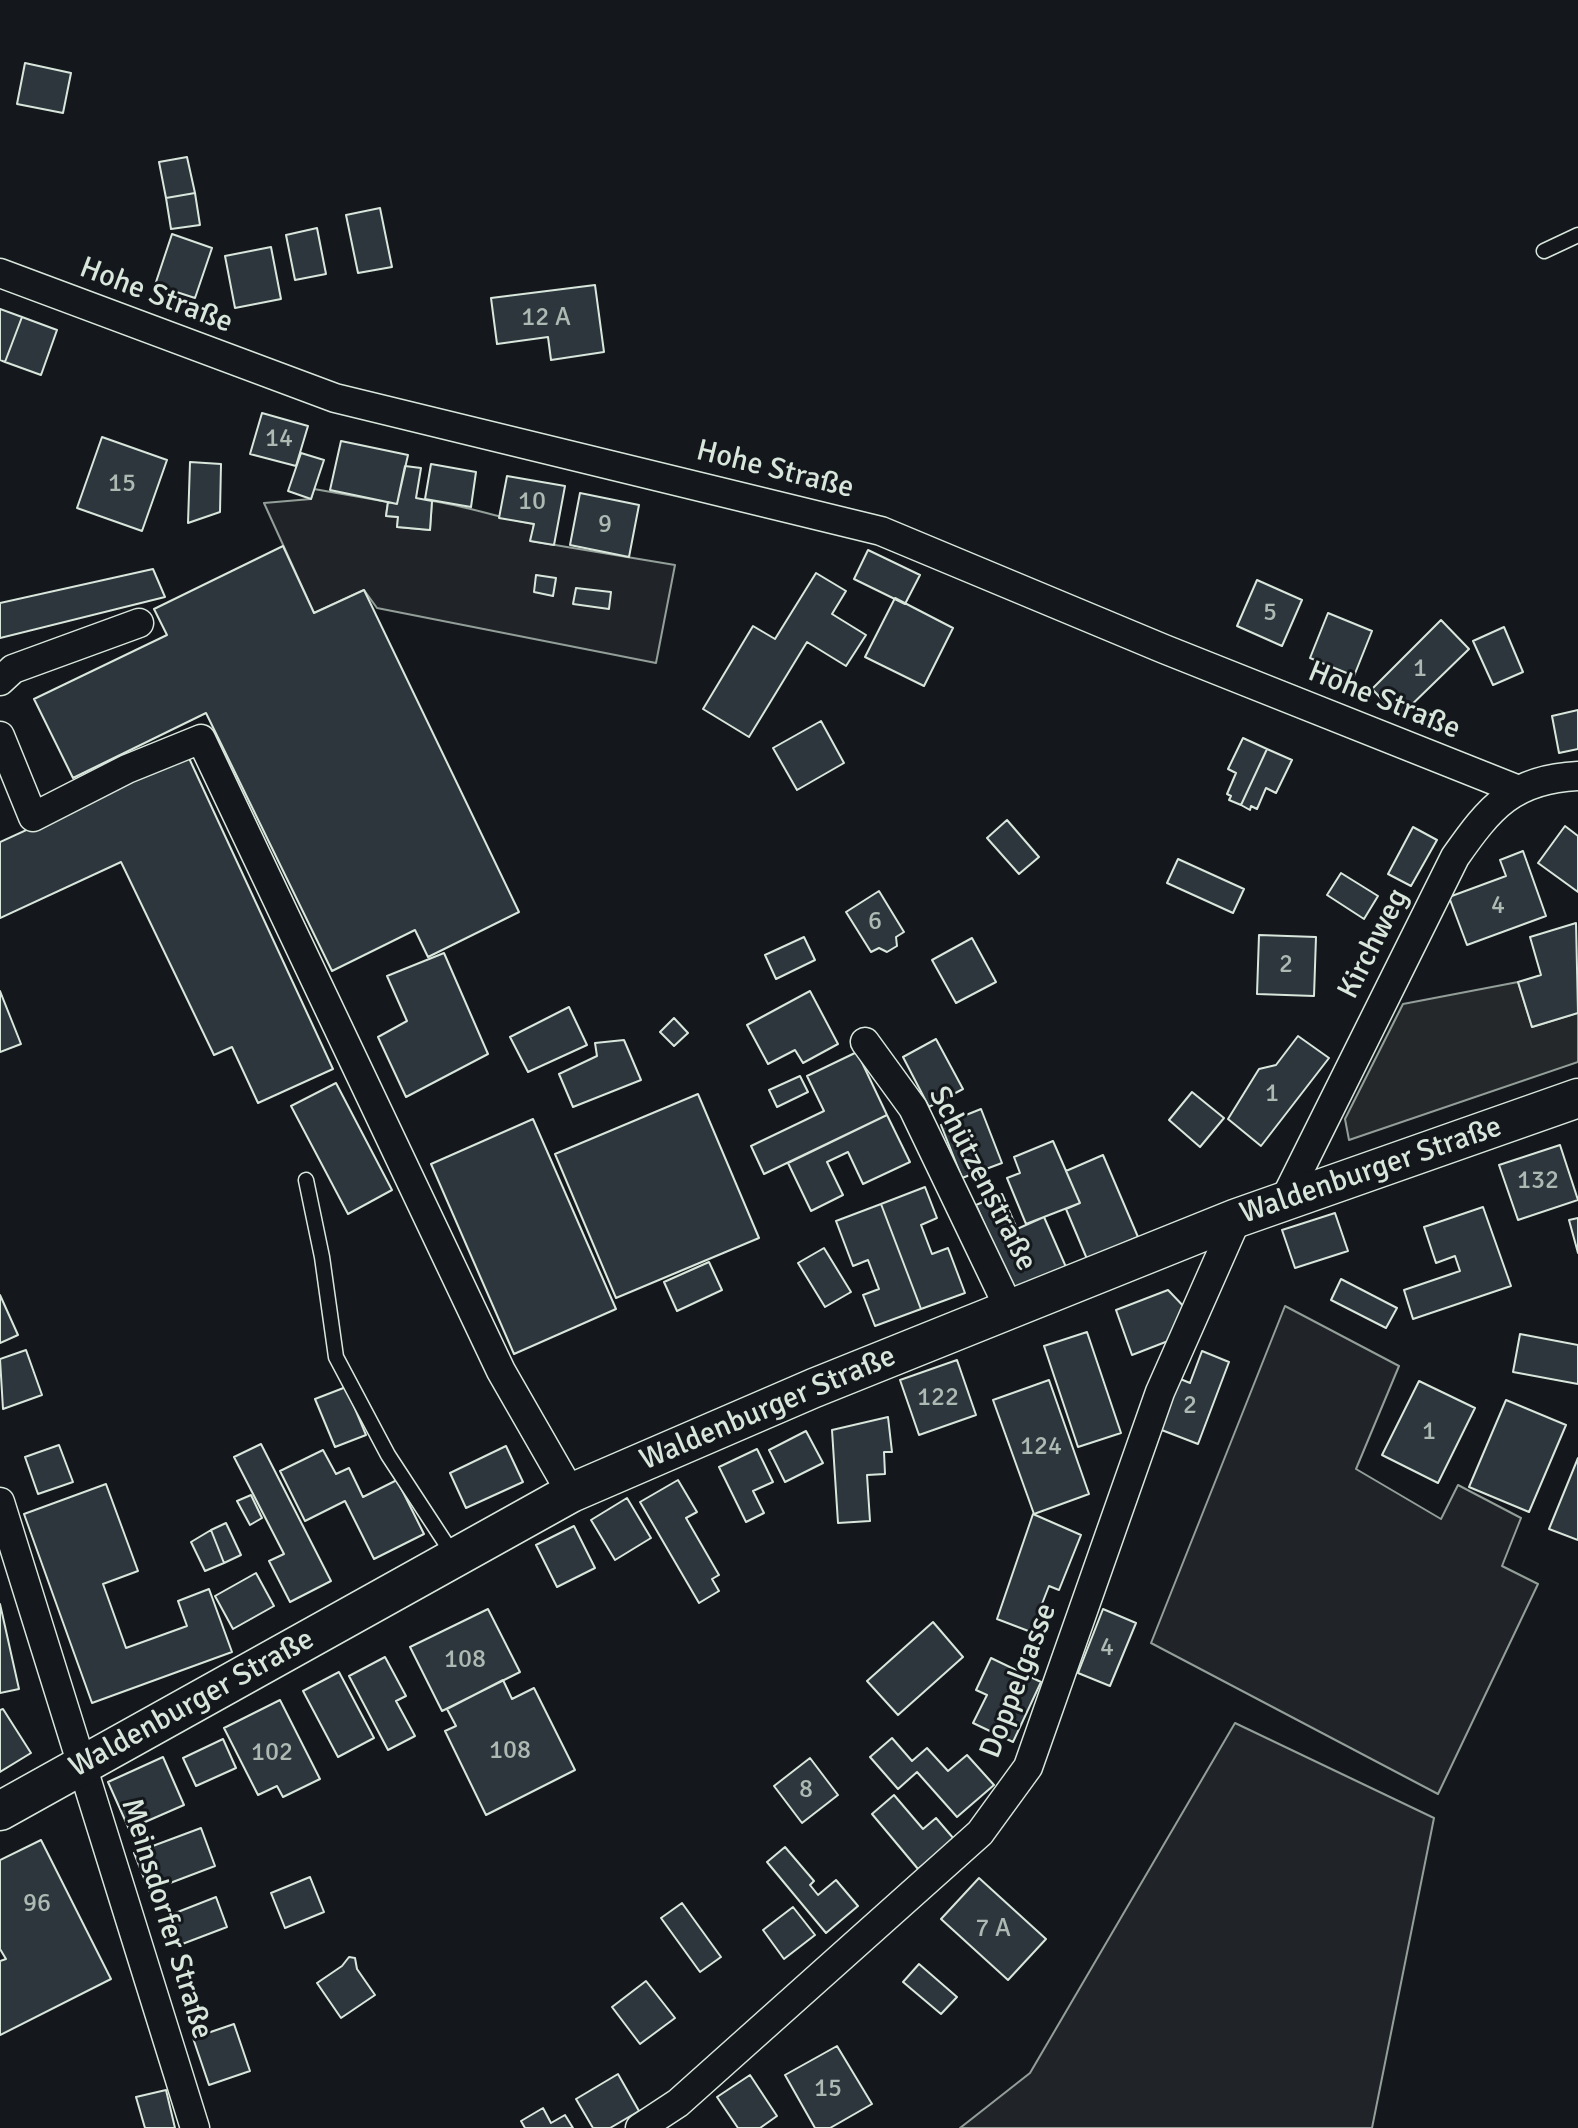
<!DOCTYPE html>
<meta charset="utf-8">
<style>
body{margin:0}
canvas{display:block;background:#14181c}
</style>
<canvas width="1578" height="2128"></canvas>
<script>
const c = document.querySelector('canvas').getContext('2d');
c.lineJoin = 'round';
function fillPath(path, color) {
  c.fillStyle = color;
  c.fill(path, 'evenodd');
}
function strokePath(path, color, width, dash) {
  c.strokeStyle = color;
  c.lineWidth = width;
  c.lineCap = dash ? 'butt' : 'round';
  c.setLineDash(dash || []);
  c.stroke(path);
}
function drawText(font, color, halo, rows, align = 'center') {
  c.font = font + ' Signika,sans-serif';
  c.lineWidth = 6;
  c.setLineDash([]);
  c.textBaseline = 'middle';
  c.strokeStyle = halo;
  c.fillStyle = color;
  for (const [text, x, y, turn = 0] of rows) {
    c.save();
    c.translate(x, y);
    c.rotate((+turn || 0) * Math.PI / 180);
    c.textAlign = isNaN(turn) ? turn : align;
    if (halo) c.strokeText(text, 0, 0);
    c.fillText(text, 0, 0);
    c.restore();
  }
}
const green = new Path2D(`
 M 314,489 L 388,502 L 386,516 L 398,517 L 397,527 L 430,530 L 432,501 C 467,506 499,518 534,524 L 531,541 L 675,565 L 656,663 L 377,608 L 364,590 L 314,613 L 264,503 L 311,499 Z
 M 1285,1306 L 1399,1366 L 1356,1469 L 1441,1519 L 1458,1485 L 1521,1518 L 1502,1566 L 1538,1584 L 1438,1794 L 1151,1643 Z
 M 1235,1723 L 1434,1818 L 1372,2128 L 960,2128 L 1030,2073 Z`);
const parking = new Path2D(`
 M 1518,982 L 1532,1027 L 1578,1013 L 1578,1062 L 1349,1140 L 1345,1119 L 1403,1004 Z`);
const building = new Path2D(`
 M 25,63 L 71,73 L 63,113 L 17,104 Z
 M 187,157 L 195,193 L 166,198 L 159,162 Z
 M 195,193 L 200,225 L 171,229 L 166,198 Z
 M 380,208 L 392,267 L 358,273 L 346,215 Z
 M 317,228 L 326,274 L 295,280 L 286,235 Z
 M 172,234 L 212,248 L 195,298 L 155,285 Z
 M 271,247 L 281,299 L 235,308 L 225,256 Z
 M 595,285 L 604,352 L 551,360 L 548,337 L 497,344 L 491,298 Z
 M 0,309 L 22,317 L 5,362 L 0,360 Z
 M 22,317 L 57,330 L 41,375 L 5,362 Z
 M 262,413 L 308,426 L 296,466 L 250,454 Z
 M 102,437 L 167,460 L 142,531 L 77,508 Z
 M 341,441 L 408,455 L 397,504 L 330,490 Z
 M 301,453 L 324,460 L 311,499 L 288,491 Z
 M 190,462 L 221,464 L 220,512 L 188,523 Z
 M 431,464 L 476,472 L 471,507 L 425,499 Z
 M 405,466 L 421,468 L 416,498 L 432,501 L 430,530 L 397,527 L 398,517 L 386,516 L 388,502 L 397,504 Z
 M 507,476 L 565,486 L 554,545 L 530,541 L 534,524 L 499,518 Z
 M 580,493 L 639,505 L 629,557 L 570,545 Z
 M 283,546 L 314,613 L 364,590 L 519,912 L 428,957 L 415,930 L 332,971 L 206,713 L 73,778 L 34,699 L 167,635 L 154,609 Z
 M 868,550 L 920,575 L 905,604 L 854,579 Z
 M 153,569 L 165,597 L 0,638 L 0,603 Z
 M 816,573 L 846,591 L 832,614 L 866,635 L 846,666 L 807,642 L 749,737 L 703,709 L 753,626 L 775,639 Z
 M 536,575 L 556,578 L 553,596 L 534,592 Z
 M 1257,580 L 1302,600 L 1282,646 L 1237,626 Z
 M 576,588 L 611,592 L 609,609 L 573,604 Z
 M 895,598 L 953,628 L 924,686 L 865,657 Z
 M 1328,613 L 1372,631 L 1354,676 L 1310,658 Z
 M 1441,620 L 1469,649 L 1399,717 L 1372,689 Z
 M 1504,627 L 1523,672 L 1493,685 L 1473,641 Z
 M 1578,710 L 1578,749 L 1559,753 L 1552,716 Z
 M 821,721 L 844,763 L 797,790 L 773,748 Z
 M 1243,738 L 1267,749 L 1241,805 L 1229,800 L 1231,796 L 1227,794 L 1236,773 L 1228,769 Z
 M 1267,749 L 1292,760 L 1276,793 L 1266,788 L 1257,809 L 1251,806 L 1250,810 L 1241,805 Z
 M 188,756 L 333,1069 L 258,1103 L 232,1047 L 214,1055 L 121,862 L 0,918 L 0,842 Z
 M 1007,820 L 1039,857 L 1019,874 L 987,838 Z
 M 1565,826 L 1578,836 L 1578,892 L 1538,863 Z
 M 1413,827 L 1437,840 L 1411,886 L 1388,874 Z
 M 1523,851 L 1546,916 L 1467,945 L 1449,897 L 1506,876 L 1500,860 Z
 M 1178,859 L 1244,889 L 1233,913 L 1167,883 Z
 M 1341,873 L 1378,896 L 1364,919 L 1327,895 Z
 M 879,891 L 904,932 L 896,937 L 897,946 L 887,952 L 879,948 L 871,952 L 846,912 Z
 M 1576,923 L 1578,1013 L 1532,1027 L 1518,982 L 1541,975 L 1530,937 Z
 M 1259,935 L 1316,937 L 1314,996 L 1257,994 Z
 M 804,937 L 815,960 L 776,979 L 765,955 Z
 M 972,938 L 996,982 L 956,1003 L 932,960 Z
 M 444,953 L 488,1054 L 406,1097 L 378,1037 L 407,1021 L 387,976 Z
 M 0,991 L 21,1044 L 0,1052 Z
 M 810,991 L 838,1044 L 803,1063 L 795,1050 L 768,1064 L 747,1025 Z
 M 569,1007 L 587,1045 L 528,1072 L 510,1037 Z
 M 674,1018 L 688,1033 L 674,1046 L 660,1032 Z
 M 1298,1036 L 1329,1058 L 1261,1146 L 1228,1119 L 1259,1069 L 1276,1065 Z
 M 936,1039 L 963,1089 L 929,1107 L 903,1057 Z
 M 624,1040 L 641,1080 L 573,1107 L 559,1074 L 597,1056 L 595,1043 Z
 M 857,1052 L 887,1115 L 764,1174 L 751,1146 L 824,1111 L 807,1076 Z
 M 800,1076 L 808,1092 L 777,1107 L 769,1090 Z
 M 336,1083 L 392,1190 L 348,1214 L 291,1106 Z
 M 1192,1092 L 1224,1118 L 1200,1147 L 1169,1120 Z
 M 698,1094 L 759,1238 L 616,1298 L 555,1154 Z
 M 981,1109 L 1002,1163 L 962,1178 L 941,1125 Z
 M 887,1115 L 910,1162 L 863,1184 L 848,1152 L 827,1162 L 843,1195 L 811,1211 L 788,1163 Z
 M 533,1119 L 616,1309 L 514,1354 L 431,1164 Z
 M 1053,1141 L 1080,1203 L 1026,1224 L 1007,1178 L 1020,1173 L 1014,1157 Z
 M 1560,1145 L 1578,1200 L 1518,1220 L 1499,1165 Z
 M 1103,1155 L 1138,1237 L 1087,1259 L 1066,1209 L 1080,1203 L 1066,1171 Z
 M 925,1187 L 937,1218 L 921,1225 L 932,1254 L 948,1248 L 965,1293 L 921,1309 L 881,1204 Z
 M 1002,1194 L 1017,1229 L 1044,1217 L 1066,1267 L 1013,1290 L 976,1205 Z
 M 881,1204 L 921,1309 L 875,1326 L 863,1295 L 879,1289 L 868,1260 L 853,1266 L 836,1221 Z
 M 1483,1207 L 1511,1286 L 1413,1319 L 1404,1290 L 1460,1271 L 1455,1256 L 1436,1263 L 1424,1227 Z
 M 1335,1213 L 1348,1251 L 1295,1268 L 1282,1230 Z
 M 1578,1218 L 1578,1253 L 1569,1220 Z
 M 824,1248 L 851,1292 L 825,1307 L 798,1263 Z
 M 709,1262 L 722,1290 L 677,1311 L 664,1282 Z
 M 1341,1279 L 1397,1308 L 1386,1328 L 1331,1300 Z
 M 1168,1290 L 1190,1313 L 1181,1336 L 1132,1355 L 1116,1310 Z
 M 0,1295 L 18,1335 L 0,1343 Z
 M 1087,1332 L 1121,1433 L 1078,1447 L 1044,1346 Z
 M 1520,1334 L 1578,1345 L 1578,1384 L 1513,1372 Z
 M 26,1350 L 42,1395 L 3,1409 L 0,1359 Z
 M 1202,1351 L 1229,1362 L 1198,1444 L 1159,1429 L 1178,1378 L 1190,1383 Z
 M 957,1360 L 976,1415 L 919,1435 L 900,1380 Z
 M 1049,1380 L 1089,1494 L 1034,1514 L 993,1400 Z
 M 1419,1381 L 1475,1408 L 1438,1483 L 1382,1455 Z
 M 346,1387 L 366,1435 L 335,1447 L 315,1399 Z
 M 1506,1400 L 1566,1425 L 1529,1512 L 1469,1487 Z
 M 888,1417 L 892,1452 L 884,1452 L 885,1474 L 867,1475 L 870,1521 L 838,1523 L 832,1430 Z
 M 806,1431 L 823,1463 L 785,1482 L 769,1450 Z
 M 261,1444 L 331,1581 L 290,1602 L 269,1561 L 284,1554 L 234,1457 Z
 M 59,1445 L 73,1482 L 38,1494 L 25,1457 Z
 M 506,1446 L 523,1482 L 466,1508 L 450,1473 Z
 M 757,1449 L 773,1482 L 753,1491 L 764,1513 L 746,1522 L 719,1467 Z
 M 323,1450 L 336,1474 L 349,1468 L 363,1497 L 397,1480 L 424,1534 L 374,1559 L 345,1501 L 305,1521 L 280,1471 Z
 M 1578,1458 L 1578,1540 L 1549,1529 Z
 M 678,1480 L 697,1512 L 686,1518 L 719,1575 L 712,1579 L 719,1591 L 699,1603 L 640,1502 Z
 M 106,1484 L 138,1571 L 103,1584 L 126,1648 L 187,1626 L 178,1601 L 209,1589 L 232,1652 L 92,1703 L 24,1514 Z
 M 251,1495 L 262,1518 L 250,1525 L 237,1501 Z
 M 627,1498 L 651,1538 L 615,1560 L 591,1520 Z
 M 1033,1514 L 1081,1535 L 1059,1590 L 1049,1586 L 1031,1632 L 997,1619 Z
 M 226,1523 L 241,1555 L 224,1563 L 211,1530 Z
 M 574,1526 L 595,1568 L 557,1587 L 536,1545 Z
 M 211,1530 L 224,1563 L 205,1571 L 191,1542 Z
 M 256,1573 L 274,1606 L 233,1629 L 215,1596 Z
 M 0,1604 L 19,1689 L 0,1693 Z
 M 488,1609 L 520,1672 L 442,1711 L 410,1647 Z
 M 1103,1609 L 1136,1623 L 1110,1686 L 1078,1673 Z
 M 933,1622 L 963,1657 L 898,1715 L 867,1681 Z
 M 385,1657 L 406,1696 L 396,1701 L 415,1736 L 388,1750 L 349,1676 Z
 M 991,1658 L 1041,1682 L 1013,1742 L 973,1723 L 987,1695 L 976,1690 Z
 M 339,1672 L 374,1738 L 338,1757 L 303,1691 Z
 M 503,1680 L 512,1699 L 534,1688 L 575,1770 L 486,1815 L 445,1731 L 456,1726 L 447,1709 Z
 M 280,1700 L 320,1779 L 283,1797 L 277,1786 L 258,1795 L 224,1728 Z
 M 3,1709 L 31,1753 L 0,1772 L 0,1710 Z
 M 892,1738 L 912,1761 L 927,1748 L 948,1771 L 967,1755 L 994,1785 L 957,1817 L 917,1772 L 898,1789 L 870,1757 Z
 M 223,1739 L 236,1768 L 196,1786 L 183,1758 Z
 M 163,1757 L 184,1805 L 129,1829 L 108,1782 Z
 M 810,1758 L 838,1795 L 802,1823 L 774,1786 Z
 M 894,1795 L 923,1829 L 936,1818 L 954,1839 L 918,1869 L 872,1814 Z
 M 201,1828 L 215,1866 L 149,1891 L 134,1853 Z
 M 41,1840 L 111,1979 L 0,2035 L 0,1961 L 6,1959 L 0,1949 L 0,1860 Z
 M 785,1847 L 814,1881 L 810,1885 L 818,1895 L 836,1880 L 858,1906 L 826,1933 L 767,1862 Z
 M 310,1877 L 324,1912 L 285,1928 L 271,1893 Z
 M 979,1878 L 1046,1939 L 1008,1980 L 941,1919 Z
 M 216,1897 L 227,1927 L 177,1946 L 165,1917 Z
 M 682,1903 L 721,1957 L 700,1972 L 661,1918 Z
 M 793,1907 L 815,1935 L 784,1959 L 763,1930 Z
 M 349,1957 L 355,1958 L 357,1969 L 375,1995 L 341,2018 L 317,1983 L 342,1966 Z
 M 919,1964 L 957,1997 L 941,2014 L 903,1982 Z
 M 646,1981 L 675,2018 L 640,2044 L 612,2007 Z
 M 234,2024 L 250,2071 L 209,2085 L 193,2038 Z
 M 837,2046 L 872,2104 L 830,2128 L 815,2128 L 785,2075 Z
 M 618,2074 L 639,2111 L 610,2128 L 593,2128 L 576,2099 Z
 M 750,2075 L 777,2116 L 760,2128 L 738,2128 L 717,2097 Z
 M 166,2090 L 175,2128 L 145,2128 L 136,2097 Z
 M 543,2108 L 551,2123 L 565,2115 L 573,2128 L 525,2128 L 521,2121 Z`);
const service = new Path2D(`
 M 1544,251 L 1578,235
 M 306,1180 L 322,1257 L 336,1357 L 388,1455 L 454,1556`);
const minor = new Path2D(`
 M 0,273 L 335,398 L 881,531 L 1164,649 L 1516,789
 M 0,681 L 13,669 L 139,623
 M 0,736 L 33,817 L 127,769 L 201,739 L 501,1371 L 571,1493
 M 865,1042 L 913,1108 L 1009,1308
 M 1284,1201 L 1455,857 C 1490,807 1513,779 1578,776
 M 0,1502 L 195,2128
 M 640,2128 L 678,2103 L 980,1833 L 1028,1767 L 1160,1392 L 1237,1218`);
const secondary = new Path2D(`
 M 0,1811 L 571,1493 L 814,1388 L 1237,1218 L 1578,1098`);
const numberNames = [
 ["12 A",546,318],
 ["14",279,439],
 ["15",122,484],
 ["10",532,502],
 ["9",605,525],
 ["5",1270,613],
 ["1",1420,669],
 ["4",1498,906],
 ["6",875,922],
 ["2",1286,965],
 ["1",1272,1094],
 ["132",1538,1181],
 ["122",938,1398],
 ["2",1190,1406],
 ["1",1429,1432],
 ["124",1041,1447],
 ["4",1107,1648],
 ["108",465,1660],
 ["108",510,1751],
 ["102",272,1753],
 ["8",806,1790],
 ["96",37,1904],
 ["7 A",993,1929],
 ["15",828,2089]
];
const streetNames = [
 ["Hohe Straße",156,296,21],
 ["Hohe Straße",775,470,14],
 ["Hohe Straße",1384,701,22],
 ["Kirchweg",1374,944,-63],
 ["Waldenburger Straße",1371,1171,-19],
 ["Schützenstraße",982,1179,63],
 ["Waldenburger Straße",768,1409,-23],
 ["Doppelgasse",1019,1681,-69],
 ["Waldenburger Straße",192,1704,-29],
 ["Meinsdorfer Straße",166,1919,73]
];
fillPath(green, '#202428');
strokePath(green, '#939e99', 2);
fillPath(parking, '#24282b');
strokePath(parking, '#939e99', 2);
fillPath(building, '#2c363c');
strokePath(building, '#d8e6dc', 2);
strokePath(service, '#d8e6dc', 17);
strokePath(minor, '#d8e6dc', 31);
strokePath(secondary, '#d8e6dc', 41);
strokePath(service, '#14181c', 14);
strokePath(minor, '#14181c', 28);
strokePath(secondary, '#14181c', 38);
drawText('26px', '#adbab4', null, numberNames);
drawText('30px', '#d8e6dc', '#14181c', streetNames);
</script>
